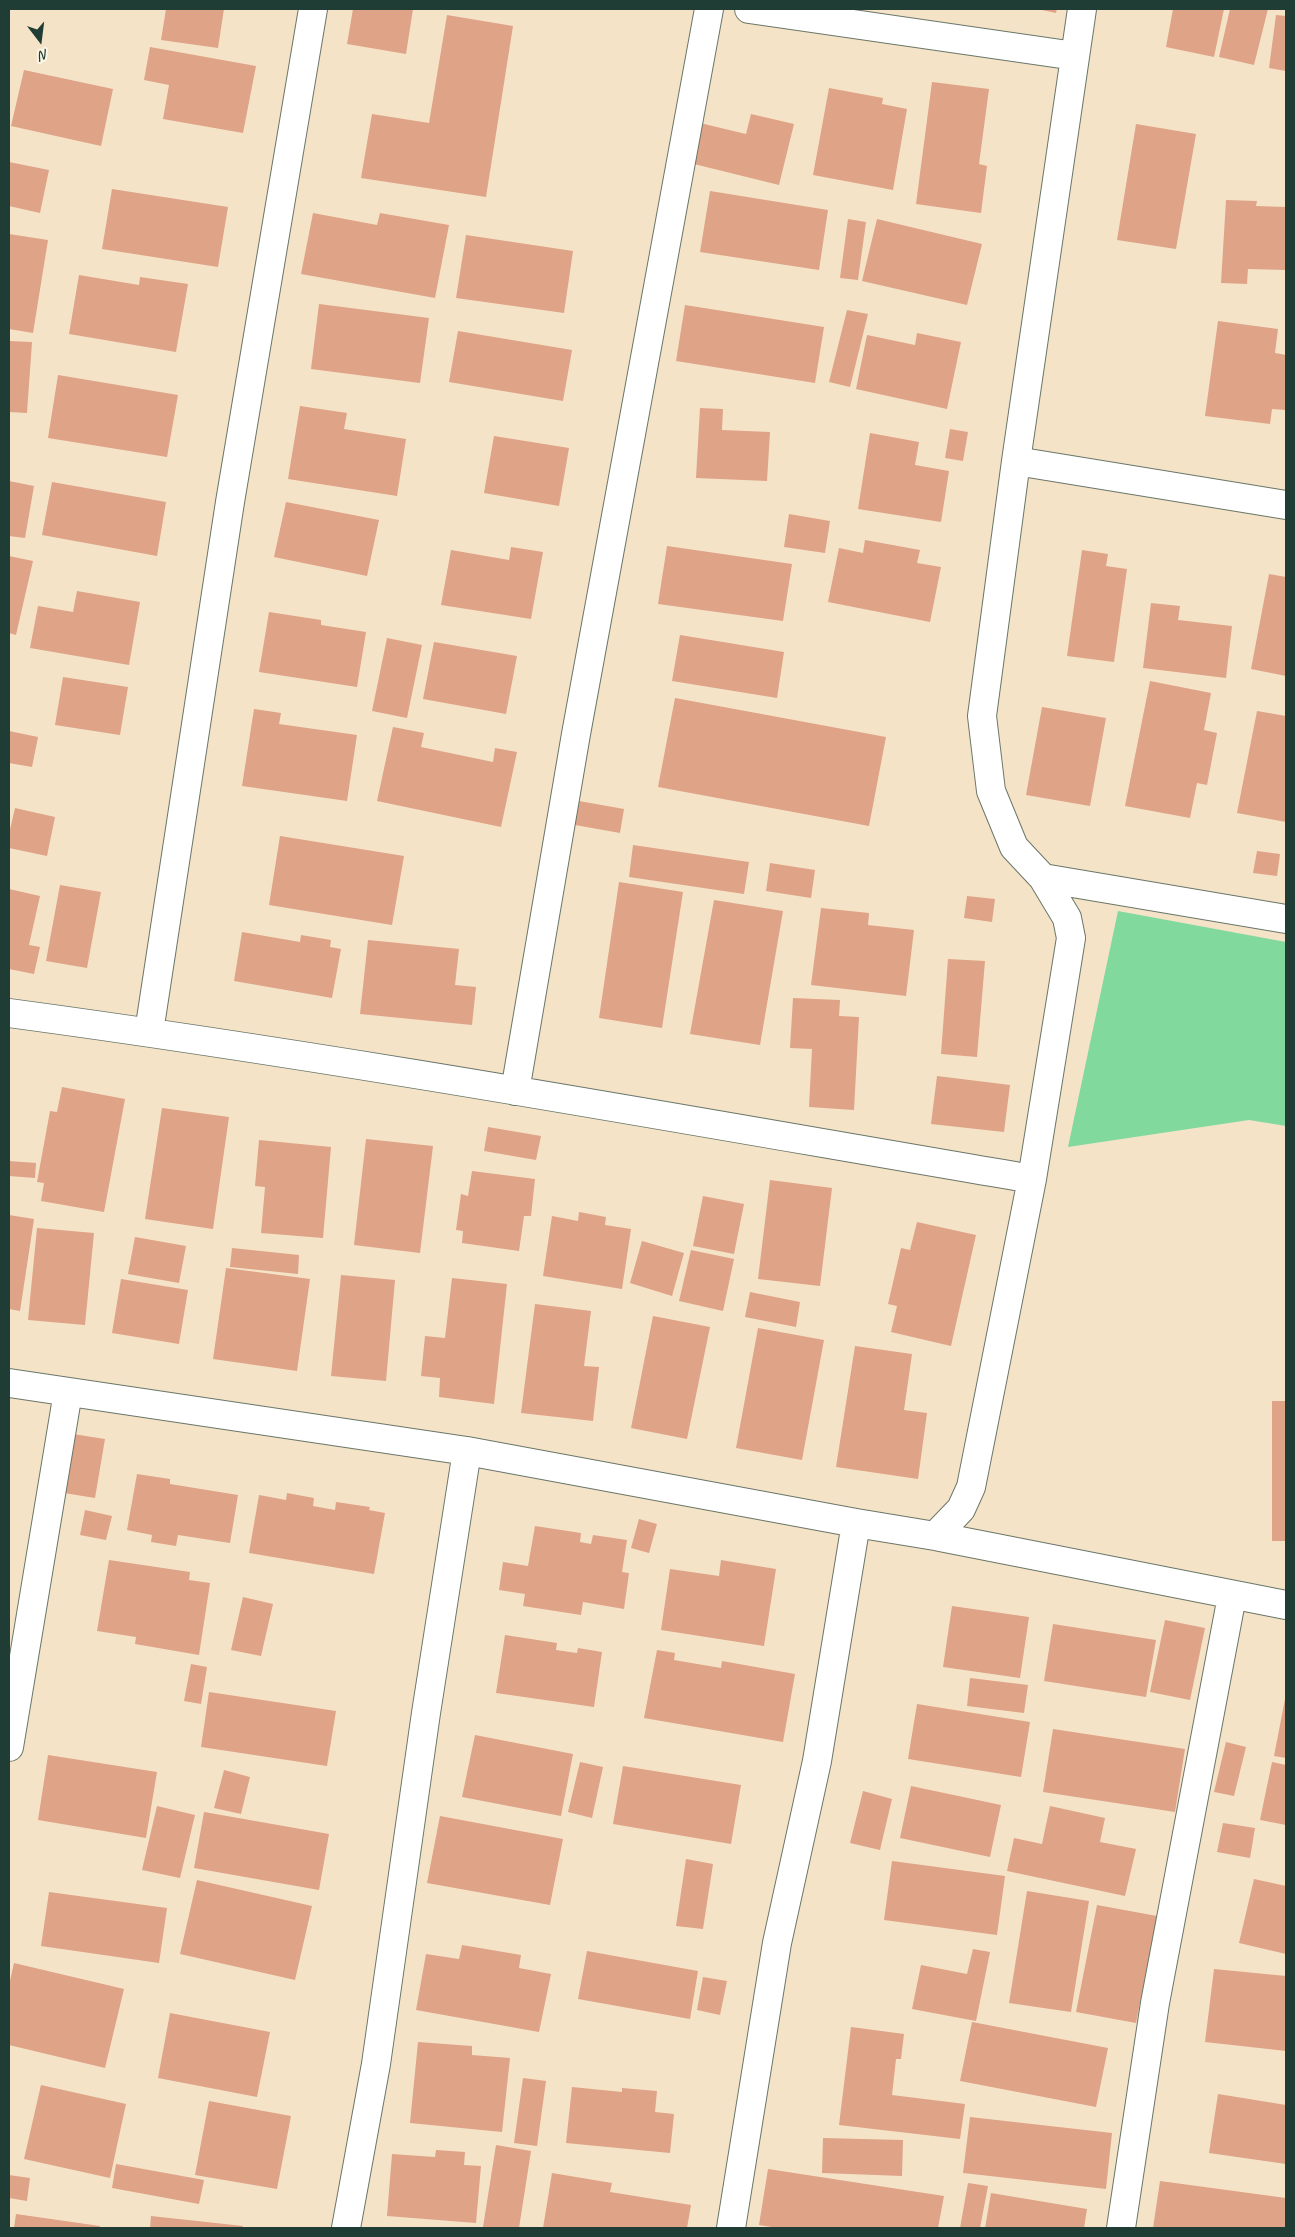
<!DOCTYPE html>
<style>
body{margin:0}
#map{position:relative;width:1295px;height:2237px;overflow:hidden;background:#f5e3c8;font-family:Caveat,sans-serif}
canvas{display:block}
.frame{position:absolute;inset:0;border:10px solid #1f3d34;pointer-events:none}
.north{position:absolute;left:15px;top:15px;width:50px;height:50px;-webkit-text-stroke:4px #fcf5e5;paint-order:stroke;rotate:165deg;font-size:14px;font-weight:700;line-height:20px;text-align:center;color:#1f3d34}
.north::after{content:'';display:block;margin:auto;width:18px;height:22px;background:#1f3d34;clip-path:polygon(50% 0,100% 100%,50% 72%,0 100%)}
</style>
<div id="map">
<canvas width="1295" height="2237"></canvas>
<div class="frame"></div>
<div class="north">N</div>
</div>
<script>
const c = document.querySelector('canvas').getContext('2d');
c.lineJoin = 'round';
function fillPath(path, color) {
  c.fillStyle = color;
  c.fill(path, 'evenodd');
}
function strokePath(path, color, width, dash) {
  c.strokeStyle = color;
  c.lineWidth = width;
  c.lineCap = dash ? 'butt' : 'round';
  c.setLineDash(dash || []);
  c.stroke(path);
}
const green = new Path2D(`
 M 1118,911 L 1286,942 L 1286,1126 L 1249,1120 L 1068,1147 Z`);
const building = new Path2D(`
 M 166,9 L 224,9 L 218,48 L 161,40 Z
 M 353,9 L 413,9 L 406,54 L 347,44 Z
 M 1037,9 L 1057,9 L 1056,13 Z
 M 1173,9 L 1224,9 L 1214,57 L 1166,47 Z
 M 1230,9 L 1268,9 L 1254,65 L 1219,57 Z
 M 447,15 L 513,26 L 486,197 L 361,178 L 372,114 L 429,123 Z
 M 1276,15 L 1286,16 L 1286,71 L 1269,68 Z
 M 150,47 L 256,66 L 243,133 L 163,119 L 169,85 L 144,80 Z
 M 24,70 L 113,89 L 101,146 L 11,126 Z
 M 932,82 L 989,89 L 979,164 L 987,166 L 981,213 L 916,204 Z
 M 829,88 L 883,98 L 882,104 L 907,109 L 893,190 L 813,175 Z
 M 751,114 L 794,124 L 779,185 L 690,163 L 700,123 L 746,134 Z
 M 1136,124 L 1196,134 L 1176,249 L 1117,240 Z
 M 9,162 L 49,170 L 40,213 L 9,206 Z
 M 112,189 L 228,207 L 218,267 L 102,249 Z
 M 710,191 L 828,210 L 819,270 L 700,252 Z
 M 1226,200 L 1257,201 L 1256,206 L 1286,207 L 1286,270 L 1248,269 L 1247,284 L 1221,283 Z
 M 313,213 L 377,225 L 380,213 L 449,225 L 435,298 L 301,274 Z
 M 848,219 L 866,222 L 858,280 L 840,278 Z
 M 877,219 L 982,244 L 967,305 L 862,281 Z
 M 9,234 L 48,240 L 33,333 L 9,329 Z
 M 466,235 L 573,251 L 564,313 L 456,298 Z
 M 79,275 L 139,285 L 140,277 L 188,284 L 176,352 L 69,334 Z
 M 319,304 L 429,318 L 420,383 L 311,369 Z
 M 685,305 L 824,327 L 815,383 L 676,361 Z
 M 847,310 L 868,314 L 850,387 L 829,382 Z
 M 1218,321 L 1278,329 L 1275,353 L 1286,355 L 1286,410 L 1272,409 L 1270,424 L 1205,416 Z
 M 458,331 L 572,350 L 563,401 L 449,382 Z
 M 917,333 L 961,342 L 947,409 L 856,389 L 867,335 L 915,345 Z
 M 9,341 L 32,342 L 27,413 L 9,412 Z
 M 58,375 L 178,395 L 167,457 L 48,438 Z
 M 300,406 L 347,413 L 344,429 L 406,439 L 397,496 L 288,479 Z
 M 700,408 L 723,409 L 722,430 L 770,432 L 767,481 L 696,478 Z
 M 950,429 L 968,432 L 963,461 L 945,458 Z
 M 870,433 L 919,442 L 915,465 L 949,471 L 941,522 L 858,509 Z
 M 494,436 L 569,448 L 559,506 L 484,493 Z
 M 9,481 L 34,486 L 25,538 L 9,536 Z
 M 52,482 L 166,502 L 157,556 L 42,535 Z
 M 286,502 L 379,520 L 367,576 L 274,557 Z
 M 789,514 L 830,521 L 825,553 L 784,547 Z
 M 865,540 L 920,550 L 917,563 L 941,567 L 930,622 L 828,602 L 839,548 L 863,553 Z
 M 667,546 L 792,564 L 783,621 L 658,604 Z
 M 511,547 L 543,552 L 531,619 L 441,605 L 451,550 L 509,560 Z
 M 1082,550 L 1108,554 L 1106,566 L 1127,569 L 1114,662 L 1067,656 Z
 M 9,556 L 33,561 L 16,635 L 9,633 Z
 M 1269,574 L 1286,577 L 1286,676 L 1251,669 Z
 M 77,591 L 140,602 L 129,665 L 30,648 L 38,606 L 73,612 Z
 M 1151,603 L 1180,606 L 1178,620 L 1232,626 L 1226,678 L 1143,668 Z
 M 269,612 L 321,620 L 321,625 L 366,632 L 357,687 L 259,672 Z
 M 680,635 L 784,652 L 777,698 L 672,681 Z
 M 387,638 L 422,645 L 407,718 L 372,711 Z
 M 434,642 L 517,656 L 506,714 L 423,699 Z
 M 63,677 L 128,687 L 120,735 L 55,725 Z
 M 1150,681 L 1211,693 L 1204,730 L 1217,733 L 1207,785 L 1197,783 L 1190,818 L 1125,806 Z
 M 675,698 L 886,737 L 869,826 L 658,787 Z
 M 1042,707 L 1106,718 L 1090,806 L 1026,795 Z
 M 254,709 L 281,713 L 279,724 L 357,735 L 347,801 L 242,786 Z
 M 1257,711 L 1286,716 L 1286,822 L 1237,813 Z
 M 393,727 L 424,733 L 421,747 L 493,762 L 495,748 L 517,752 L 501,827 L 377,801 Z
 M 9,731 L 38,737 L 32,767 L 9,763 Z
 M 579,801 L 624,809 L 620,833 L 575,825 Z
 M 15,808 L 55,817 L 47,856 L 9,848 L 9,834 Z
 M 280,836 L 404,856 L 392,925 L 269,905 Z
 M 633,845 L 749,862 L 744,894 L 629,877 Z
 M 1257,851 L 1280,854 L 1277,876 L 1253,873 Z
 M 770,863 L 815,870 L 811,898 L 766,891 Z
 M 619,882 L 683,892 L 662,1028 L 599,1018 Z
 M 60,885 L 101,892 L 87,968 L 46,961 Z
 M 9,889 L 40,896 L 29,945 L 40,947 L 34,974 L 9,969 Z
 M 967,896 L 995,899 L 992,922 L 964,918 Z
 M 714,900 L 783,911 L 760,1045 L 690,1034 Z
 M 821,908 L 869,913 L 868,925 L 914,930 L 906,996 L 811,985 Z
 M 242,932 L 300,942 L 301,935 L 331,940 L 330,947 L 341,949 L 332,998 L 234,981 Z
 M 368,940 L 459,949 L 455,985 L 476,987 L 472,1025 L 360,1014 Z
 M 948,959 L 985,961 L 977,1057 L 941,1054 Z
 M 793,998 L 840,1000 L 839,1016 L 859,1017 L 854,1110 L 809,1107 L 812,1049 L 790,1048 Z
 M 937,1076 L 1010,1085 L 1004,1132 L 931,1124 Z
 M 62,1087 L 125,1099 L 104,1212 L 41,1201 L 44,1183 L 37,1182 L 50,1111 L 57,1112 Z
 M 162,1108 L 229,1117 L 213,1229 L 145,1219 Z
 M 488,1127 L 541,1136 L 536,1160 L 484,1151 Z
 M 366,1139 L 433,1146 L 420,1253 L 354,1245 Z
 M 259,1140 L 331,1147 L 323,1238 L 261,1233 L 265,1187 L 255,1186 Z
 M 9,1161 L 36,1163 L 35,1178 L 9,1176 Z
 M 472,1171 L 535,1179 L 531,1216 L 524,1216 L 519,1251 L 462,1243 L 463,1231 L 456,1230 L 461,1194 L 468,1196 Z
 M 770,1180 L 832,1188 L 820,1286 L 758,1279 Z
 M 703,1196 L 744,1204 L 734,1254 L 693,1246 Z
 M 579,1212 L 606,1217 L 605,1225 L 631,1229 L 622,1289 L 543,1276 L 552,1216 L 578,1221 Z
 M 9,1215 L 34,1219 L 20,1311 L 9,1309 Z
 M 917,1222 L 976,1235 L 951,1346 L 891,1332 L 897,1306 L 888,1304 L 901,1248 L 910,1250 Z
 M 37,1228 L 94,1233 L 85,1325 L 28,1320 Z
 M 135,1237 L 186,1246 L 179,1283 L 128,1274 Z
 M 642,1241 L 684,1253 L 672,1296 L 630,1283 Z
 M 232,1248 L 299,1255 L 298,1274 L 230,1267 Z
 M 691,1250 L 734,1259 L 723,1311 L 679,1301 Z
 M 226,1268 L 310,1279 L 297,1371 L 213,1359 Z
 M 341,1275 L 395,1280 L 386,1381 L 331,1376 Z
 M 452,1278 L 507,1284 L 494,1404 L 439,1397 L 440,1378 L 421,1376 L 425,1336 L 445,1338 Z
 M 121,1279 L 188,1290 L 179,1344 L 112,1333 Z
 M 750,1292 L 800,1302 L 796,1327 L 745,1317 Z
 M 535,1304 L 591,1311 L 584,1366 L 599,1367 L 593,1421 L 521,1413 Z
 M 653,1316 L 710,1327 L 687,1439 L 631,1428 Z
 M 758,1328 L 824,1340 L 802,1460 L 736,1448 Z
 M 855,1346 L 912,1354 L 904,1410 L 927,1413 L 918,1479 L 836,1467 Z
 M 1272,1401 L 1286,1401 L 1286,1541 L 1272,1541 Z
 M 73,1434 L 105,1439 L 95,1498 L 64,1493 Z
 M 137,1474 L 170,1479 L 170,1484 L 238,1495 L 230,1543 L 178,1535 L 176,1546 L 151,1542 L 152,1535 L 127,1530 Z
 M 287,1493 L 314,1498 L 313,1506 L 335,1510 L 336,1502 L 370,1507 L 369,1510 L 385,1513 L 374,1574 L 249,1553 L 259,1495 L 286,1500 Z
 M 85,1510 L 112,1516 L 106,1540 L 80,1535 Z
 M 639,1519 L 657,1524 L 649,1553 L 631,1548 Z
 M 535,1526 L 581,1533 L 580,1542 L 591,1544 L 593,1535 L 627,1540 L 622,1572 L 629,1573 L 624,1609 L 583,1602 L 581,1615 L 523,1606 L 525,1594 L 499,1590 L 503,1562 L 528,1566 Z
 M 109,1560 L 190,1572 L 189,1580 L 210,1583 L 199,1655 L 135,1644 L 136,1637 L 97,1631 Z
 M 721,1560 L 776,1569 L 764,1646 L 661,1630 L 670,1569 L 719,1576 Z
 M 243,1597 L 273,1604 L 261,1656 L 231,1650 Z
 M 952,1606 L 1029,1617 L 1020,1678 L 943,1667 Z
 M 1165,1620 L 1205,1628 L 1190,1700 L 1150,1692 Z
 M 1053,1624 L 1156,1640 L 1146,1697 L 1044,1681 Z
 M 505,1635 L 557,1643 L 556,1650 L 577,1653 L 578,1648 L 602,1652 L 594,1707 L 496,1693 Z
 M 657,1650 L 675,1653 L 674,1660 L 721,1668 L 722,1661 L 795,1674 L 783,1742 L 644,1718 Z
 M 191,1664 L 207,1667 L 201,1704 L 184,1701 Z
 M 970,1678 L 1028,1685 L 1024,1713 L 967,1706 Z
 M 209,1692 L 336,1711 L 327,1766 L 201,1747 Z
 M 1285,1699 L 1286,1700 L 1286,1758 L 1274,1756 Z
 M 917,1704 L 1030,1722 L 1021,1777 L 908,1759 Z
 M 1053,1729 L 1185,1749 L 1175,1812 L 1043,1792 Z
 M 475,1735 L 573,1754 L 561,1816 L 462,1797 Z
 M 1226,1742 L 1246,1747 L 1234,1796 L 1214,1792 Z
 M 48,1755 L 157,1772 L 146,1838 L 38,1820 Z
 M 580,1762 L 603,1767 L 592,1818 L 568,1812 Z
 M 1272,1762 L 1286,1765 L 1286,1825 L 1260,1820 Z
 M 623,1766 L 741,1785 L 731,1844 L 613,1824 Z
 M 224,1770 L 250,1777 L 241,1814 L 214,1808 Z
 M 911,1786 L 1001,1805 L 990,1857 L 900,1838 Z
 M 863,1791 L 892,1799 L 880,1850 L 850,1843 Z
 M 157,1806 L 195,1815 L 180,1878 L 142,1870 Z
 M 1050,1806 L 1105,1818 L 1100,1842 L 1136,1849 L 1125,1896 L 1007,1871 L 1014,1838 L 1042,1844 Z
 M 204,1812 L 329,1834 L 319,1890 L 194,1868 Z
 M 440,1816 L 563,1839 L 550,1905 L 427,1883 Z
 M 1223,1823 L 1255,1828 L 1250,1858 L 1217,1852 Z
 M 686,1859 L 713,1864 L 703,1929 L 676,1926 Z
 M 892,1861 L 1005,1876 L 997,1935 L 884,1920 Z
 M 1254,1879 L 1286,1886 L 1286,1954 L 1239,1943 Z
 M 197,1880 L 312,1906 L 295,1980 L 180,1954 Z
 M 1027,1891 L 1089,1901 L 1071,2012 L 1009,2003 Z
 M 49,1892 L 167,1908 L 159,1963 L 41,1946 Z
 M 1097,1905 L 1157,1916 L 1136,2023 L 1076,2012 Z
 M 462,1945 L 521,1955 L 519,1968 L 551,1974 L 539,2032 L 416,2010 L 426,1954 L 459,1959 Z
 M 973,1949 L 990,1952 L 976,2021 L 912,2009 L 921,1965 L 967,1974 Z
 M 587,1951 L 698,1971 L 690,2019 L 578,1999 Z
 M 14,1963 L 124,1989 L 105,2068 L 9,2045 L 9,1985 Z
 M 1214,1969 L 1286,1976 L 1286,2051 L 1205,2042 Z
 M 703,1977 L 727,1981 L 720,2015 L 697,2010 Z
 M 170,2013 L 270,2032 L 257,2097 L 158,2078 Z
 M 972,2022 L 1108,2048 L 1096,2107 L 960,2081 Z
 M 851,2027 L 904,2034 L 901,2059 L 896,2059 L 892,2095 L 965,2104 L 960,2139 L 839,2125 Z
 M 418,2042 L 472,2046 L 472,2055 L 510,2058 L 502,2132 L 410,2123 Z
 M 523,2078 L 546,2081 L 537,2146 L 514,2143 Z
 M 41,2085 L 126,2104 L 110,2178 L 24,2159 Z
 M 572,2087 L 622,2092 L 622,2088 L 657,2091 L 655,2112 L 674,2114 L 670,2153 L 566,2143 Z
 M 1218,2094 L 1286,2105 L 1286,2164 L 1209,2153 Z
 M 209,2101 L 291,2116 L 277,2189 L 195,2175 Z
 M 970,2117 L 1112,2133 L 1106,2189 L 963,2173 Z
 M 823,2138 L 903,2140 L 902,2176 L 822,2173 Z
 M 496,2145 L 531,2151 L 519,2228 L 483,2227 Z
 M 436,2150 L 465,2152 L 464,2165 L 481,2166 L 476,2223 L 387,2216 L 392,2154 L 435,2157 Z
 M 116,2164 L 204,2180 L 199,2204 L 112,2188 Z
 M 768,2169 L 944,2196 L 938,2228 L 778,2228 L 759,2225 Z
 M 552,2173 L 612,2183 L 610,2192 L 691,2205 L 687,2228 L 543,2228 Z
 M 9,2175 L 30,2178 L 27,2201 L 9,2198 Z
 M 1160,2181 L 1286,2198 L 1286,2228 L 1153,2228 Z
 M 968,2183 L 988,2186 L 980,2228 L 960,2228 Z
 M 991,2193 L 1087,2209 L 1084,2228 L 985,2228 Z
 M 16,2214 L 100,2226 L 99,2228 L 14,2228 Z
 M 151,2216 L 243,2226 L 242,2228 L 150,2228 Z`);
const minor = new Path2D(`
 M 749,9 L 1075,56
 M 1016,461 L 1286,505
 M 1043,878 L 1286,919
 M 9,1013 C 351,1059 691,1121 1032,1179
 M 149,1032 L 230,502 L 313,9
 M 515,1091 L 576,734 L 709,9
 M 9,1383 L 467,1451 L 856,1523 L 935,1536 L 1286,1605
 M 935,1536 L 961,1509 L 971,1487 L 1032,1179 L 1071,938 L 1067,918 L 1043,878 L 1014,847 L 991,791 L 982,716 L 1016,461 L 1082,9
 M 9,1747 L 68,1392
 M 346,2228 L 376,2064 L 426,1713 L 467,1451
 M 731,2228 L 777,1943 L 817,1761 L 856,1523
 M 1121,2228 L 1155,2003 L 1232,1596`);
fillPath(green, '#81d99e');
fillPath(building, '#dfa387');
strokePath(minor, '#6a7768', 30);
strokePath(minor, '#fff', 28);
</script>
